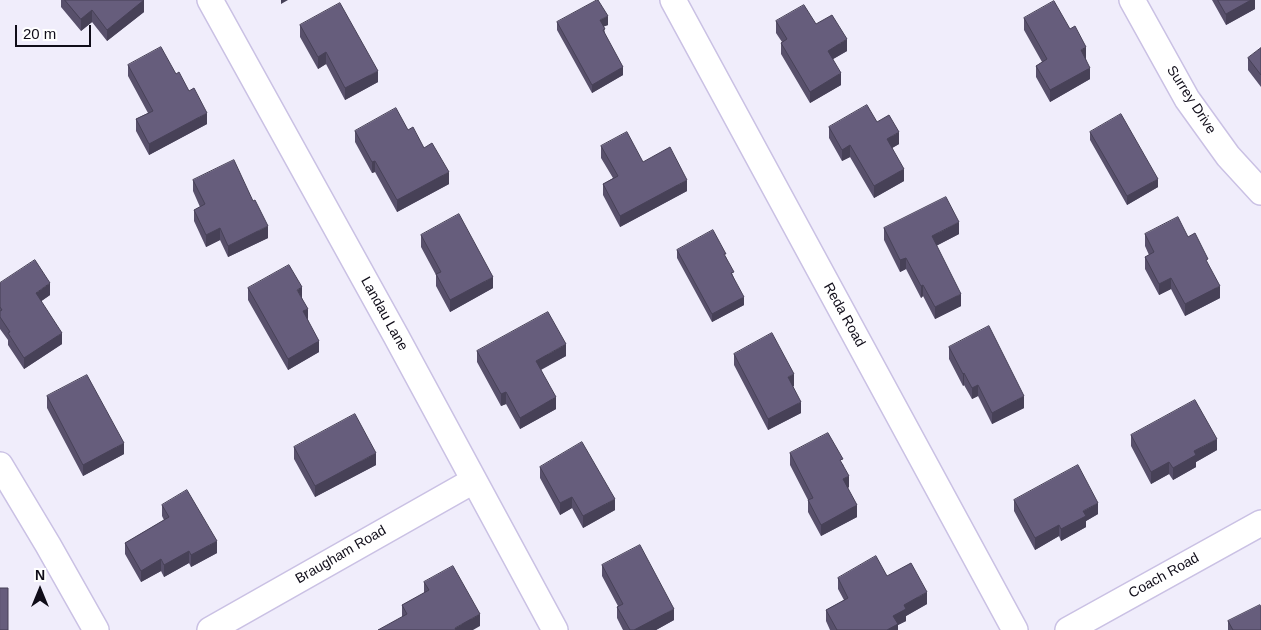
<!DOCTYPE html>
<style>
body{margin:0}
#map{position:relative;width:1261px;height:630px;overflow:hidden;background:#f0edfb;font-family:Helvetica,sans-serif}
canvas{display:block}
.north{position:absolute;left:15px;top:565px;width:50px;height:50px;-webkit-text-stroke:4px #fff;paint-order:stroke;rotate:0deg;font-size:14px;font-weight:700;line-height:20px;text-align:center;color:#100d19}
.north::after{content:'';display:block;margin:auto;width:18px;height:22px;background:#100d19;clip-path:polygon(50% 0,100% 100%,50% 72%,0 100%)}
.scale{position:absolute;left:15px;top:25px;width:76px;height:22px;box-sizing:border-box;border:2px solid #100d19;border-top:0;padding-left:6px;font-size:15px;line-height:18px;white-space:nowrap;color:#100d19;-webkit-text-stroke:4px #fff;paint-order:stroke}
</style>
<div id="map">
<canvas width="1261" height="630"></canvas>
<div class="north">N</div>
<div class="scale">20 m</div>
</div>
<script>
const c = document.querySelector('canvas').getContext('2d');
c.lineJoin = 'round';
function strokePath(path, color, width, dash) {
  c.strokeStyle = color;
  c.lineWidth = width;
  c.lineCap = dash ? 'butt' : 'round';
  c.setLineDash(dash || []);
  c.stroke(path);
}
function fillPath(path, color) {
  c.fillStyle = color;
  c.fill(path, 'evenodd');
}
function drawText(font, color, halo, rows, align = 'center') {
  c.font = font + ' Helvetica,sans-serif';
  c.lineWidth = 4.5;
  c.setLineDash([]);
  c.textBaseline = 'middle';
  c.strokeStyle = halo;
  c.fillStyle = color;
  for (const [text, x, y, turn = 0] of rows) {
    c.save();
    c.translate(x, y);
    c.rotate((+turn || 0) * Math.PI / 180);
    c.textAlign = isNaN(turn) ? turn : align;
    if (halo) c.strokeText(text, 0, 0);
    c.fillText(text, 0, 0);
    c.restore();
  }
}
const minor = new Path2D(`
 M 210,0 L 396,336 L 555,630
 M 673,0 L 1015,630
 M 1132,0 L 1187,99 L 1228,156 L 1261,192
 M 0,465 L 48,545 L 96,630
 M 210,630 L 473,481
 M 1068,630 L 1261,523`);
const wall = new Path2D(`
 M 61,0 L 144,0 L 144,12 L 107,41 L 92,22 L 81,31 L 61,7 Z
 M 1212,0 L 1255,0 L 1255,9 L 1226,25 Z
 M 1024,18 L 1086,59 L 1090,79 L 1050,102 L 1036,77 L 1036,66 L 1042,62 L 1024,30 Z
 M 776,21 L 816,24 L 847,51 L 833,59 L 841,85 L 810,103 L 781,54 L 781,43 L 782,42 L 776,33 Z
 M 557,22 L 608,25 L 604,26 L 605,35 L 623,75 L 592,93 L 557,30 Z
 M 300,25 L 378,82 L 345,100 L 326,64 L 318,69 L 300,37 Z
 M 1261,48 L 1261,87 L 1248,70 L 1248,58 Z
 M 128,65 L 207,124 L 149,155 L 136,131 L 136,119 L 148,113 L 128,76 Z
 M 877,122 L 899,144 L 892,148 L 904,181 L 874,198 L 850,157 L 842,161 L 829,138 L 829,127 Z
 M 408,130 L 424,148 L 449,184 L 397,212 L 375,172 L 372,173 L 355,142 L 355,131 Z
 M 1090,132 L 1158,187 L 1127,205 L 1090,140 Z
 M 601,146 L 643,162 L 687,191 L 620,227 L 603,195 L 603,184 L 613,178 L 601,158 Z
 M 193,180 L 268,238 L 228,257 L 220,240 L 206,247 L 194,221 L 194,210 L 200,207 L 193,191 Z
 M 884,228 L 959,234 L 936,246 L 961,306 L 935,319 L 923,296 L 921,298 L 906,269 L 900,272 L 884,240 Z
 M 1145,234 L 1188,237 L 1208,265 L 1220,298 L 1185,316 L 1171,289 L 1159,295 L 1145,269 L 1145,257 L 1149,255 L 1145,246 Z
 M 421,235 L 493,288 L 450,312 L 436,286 L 436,275 L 421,247 Z
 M 677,250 L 726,257 L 744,305 L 712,322 L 677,258 Z
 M 0,283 L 50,295 L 41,301 L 62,344 L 24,369 L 8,345 L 8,340 L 0,329 Z
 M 248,288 L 302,298 L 308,320 L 319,352 L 288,370 L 248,300 Z
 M 949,347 L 1024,408 L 992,424 L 978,396 L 972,399 L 964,385 L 963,386 L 949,359 Z
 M 477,351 L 566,356 L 541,370 L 556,409 L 520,429 L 506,404 L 501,406 L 477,362 Z
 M 734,354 L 794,386 L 793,386 L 801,413 L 768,430 L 734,365 Z
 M 47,396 L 124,454 L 83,476 L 47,408 Z
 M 1131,435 L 1217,450 L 1196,462 L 1196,467 L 1173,480 L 1169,474 L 1151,484 L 1131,446 Z
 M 294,447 L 376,465 L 315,497 L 294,459 Z
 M 790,453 L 843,464 L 849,487 L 848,488 L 857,517 L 821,536 L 808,512 L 808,500 L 790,465 Z
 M 540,467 L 615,510 L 583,528 L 572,508 L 560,515 L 540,478 Z
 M 1014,500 L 1098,514 L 1086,521 L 1086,527 L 1061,541 L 1059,536 L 1035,550 L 1014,511 Z
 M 162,505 L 217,553 L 191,567 L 189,563 L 164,577 L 161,571 L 141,582 L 125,554 L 125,543 L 164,520 L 162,516 Z
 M 602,565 L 674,620 L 656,630 L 623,630 L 617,618 L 617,607 L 618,606 L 602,576 Z
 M 887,576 L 927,604 L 906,616 L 906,621 L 898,625 L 898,630 L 830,630 L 826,621 L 826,610 L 844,600 L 838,589 L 838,578 Z
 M 424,582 L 480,626 L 402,617 L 402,605 L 424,593 Z
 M 1228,621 L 1261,630 L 1228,630 Z`);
const shadedWall = new Path2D(`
 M 144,0 L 144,12 L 107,41 L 107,30 Z
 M 281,0 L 288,0 L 281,4 Z
 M 1251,0 L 1255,0 L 1255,9 L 1226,25 L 1226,14 Z
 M 92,10 L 92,22 L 81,31 L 81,19 Z
 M 608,16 L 608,25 L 600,28 L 600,20 Z
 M 847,39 L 847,51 L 828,62 L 828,51 Z
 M 1086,47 L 1086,59 L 1081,62 L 1081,50 Z
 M 326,52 L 326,64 L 318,69 L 318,57 Z
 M 623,67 L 623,75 L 592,93 L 592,85 Z
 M 1090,68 L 1090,79 L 1050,102 L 1050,90 Z
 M 378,71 L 378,82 L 345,100 L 345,88 Z
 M 841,73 L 841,85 L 810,103 L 810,92 Z
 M 207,113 L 207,124 L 149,155 L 149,144 Z
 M 899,132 L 899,144 L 887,151 L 887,139 Z
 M 850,145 L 850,157 L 842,161 L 842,150 Z
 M 375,161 L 375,172 L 372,173 L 372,162 Z
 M 904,169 L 904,181 L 874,198 L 874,186 Z
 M 449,172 L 449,184 L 397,212 L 397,200 Z
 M 1158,179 L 1158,187 L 1127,205 L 1127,196 Z
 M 687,180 L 687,191 L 620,227 L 620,216 Z
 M 959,222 L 959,234 L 932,248 L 932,236 Z
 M 268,226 L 268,238 L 228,257 L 228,246 Z
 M 220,228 L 220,240 L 206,247 L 206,235 Z
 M 906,258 L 906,269 L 900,272 L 900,260 Z
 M 493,277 L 493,288 L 450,312 L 450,300 Z
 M 1171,278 L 1171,289 L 1159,295 L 1159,284 Z
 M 50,283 L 50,295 L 36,305 L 36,293 Z
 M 923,285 L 923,296 L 921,298 L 921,286 Z
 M 1220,286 L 1220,298 L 1185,316 L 1185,304 Z
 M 302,287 L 302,299 L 297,290 Z
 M 961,294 L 961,306 L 935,319 L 935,307 Z
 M 744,297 L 744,305 L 712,322 L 712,314 Z
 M 308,309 L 308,320 L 303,311 Z
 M 62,333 L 62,344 L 24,369 L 24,358 Z
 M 319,341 L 319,352 L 288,370 L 288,359 Z
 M 566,344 L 566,356 L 536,372 L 536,361 Z
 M 964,373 L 964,385 L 963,386 L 963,374 Z
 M 794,374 L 794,386 L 788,389 L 788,377 Z
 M 978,385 L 978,396 L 972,399 L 972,388 Z
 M 506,392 L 506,404 L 501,406 L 501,394 Z
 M 1024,396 L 1024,408 L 992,424 L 992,413 Z
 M 556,397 L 556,409 L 520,429 L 520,418 Z
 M 801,402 L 801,413 L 768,430 L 768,419 Z
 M 1217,439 L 1217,450 L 1196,462 L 1196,467 L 1173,480 L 1173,468 L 1194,451 Z
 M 124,443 L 124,454 L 83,476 L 83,465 Z
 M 376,453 L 376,465 L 315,497 L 315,486 Z
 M 1169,462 L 1169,474 L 1151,484 L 1151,472 Z
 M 849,476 L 849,487 L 843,490 L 843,479 Z
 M 572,497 L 572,508 L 560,515 L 560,503 Z
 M 615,499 L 615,510 L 583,528 L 583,516 Z
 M 1098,503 L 1098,514 L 1086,521 L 1086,527 L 1061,541 L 1061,529 L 1083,511 Z
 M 857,505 L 857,517 L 821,536 L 821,525 Z
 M 1059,525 L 1059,536 L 1035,550 L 1035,538 Z
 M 217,541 L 217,553 L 191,567 L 191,555 Z
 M 189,551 L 189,563 L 164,577 L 164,565 Z
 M 161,559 L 161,571 L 141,582 L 141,571 Z
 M 927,592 L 927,604 L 906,616 L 906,621 L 898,625 L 898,630 L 887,630 L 893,616 L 904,605 Z
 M 674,609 L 674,620 L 656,630 L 634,630 Z
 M 480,614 L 480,626 L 473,630 L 455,630 L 455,628 Z`);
const building = new Path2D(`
 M 65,0 L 144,0 L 107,30 L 92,10 L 81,19 Z
 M 597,0 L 598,0 L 608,16 L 600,20 L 605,29 L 603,30 L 623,67 L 592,85 L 557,22 Z
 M 1218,0 L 1251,0 L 1226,14 Z
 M 1054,1 L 1070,29 L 1075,26 L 1086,47 L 1081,50 L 1090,68 L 1050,90 L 1036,66 L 1047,59 L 1024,18 Z
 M 340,3 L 378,71 L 345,88 L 326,52 L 318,57 L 300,25 Z
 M 804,5 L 816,24 L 832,15 L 847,39 L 828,51 L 841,73 L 810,92 L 781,43 L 787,39 L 776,21 Z
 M 161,47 L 176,74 L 179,72 L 189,91 L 194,88 L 207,113 L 149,144 L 136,119 L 153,111 L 128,65 Z
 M 1261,48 L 1261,75 L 1248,58 Z
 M 867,105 L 877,122 L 889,115 L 899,132 L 887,139 L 904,169 L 874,186 L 850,145 L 842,150 L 829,127 Z
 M 396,108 L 408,130 L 413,127 L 424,148 L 432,143 L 449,172 L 397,200 L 375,161 L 372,162 L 355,131 Z
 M 1121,114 L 1158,179 L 1127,196 L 1090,132 Z
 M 627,132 L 643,162 L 670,147 L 687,180 L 620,216 L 603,184 L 618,176 L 601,146 Z
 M 234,160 L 253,201 L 255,200 L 268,226 L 228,246 L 220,228 L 206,235 L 194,210 L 205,204 L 193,180 Z
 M 946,197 L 959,222 L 932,236 L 961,294 L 935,307 L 923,285 L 921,286 L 906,258 L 900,260 L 884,228 Z
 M 459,214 L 493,277 L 450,300 L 436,274 L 441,272 L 421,235 Z
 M 1178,217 L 1188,237 L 1195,233 L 1208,259 L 1206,260 L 1220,286 L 1185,304 L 1171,278 L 1159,284 L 1145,257 L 1154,252 L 1145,234 Z
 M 713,230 L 726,254 L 724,254 L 734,272 L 731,273 L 744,297 L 712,314 L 677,250 Z
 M 35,260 L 50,283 L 36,293 L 62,333 L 24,358 L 8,333 L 10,332 L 0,317 L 0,311 L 2,310 L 0,307 L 0,283 Z
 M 289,265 L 302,287 L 297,290 L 308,309 L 303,311 L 319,341 L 288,359 L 248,288 Z
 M 548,312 L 566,344 L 536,361 L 556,397 L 520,418 L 506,392 L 501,394 L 477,351 Z
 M 989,326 L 1024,396 L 992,413 L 978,385 L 972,388 L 964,373 L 963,374 L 949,347 Z
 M 772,333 L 794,374 L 788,377 L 801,402 L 768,419 L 734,354 Z
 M 87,375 L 124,443 L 83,465 L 47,396 Z
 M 1195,400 L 1217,439 L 1194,451 L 1196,455 L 1173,468 L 1169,462 L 1151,472 L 1131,435 Z
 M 355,414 L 376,453 L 315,486 L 294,447 Z
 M 828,433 L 843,459 L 840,460 L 849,476 L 843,479 L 857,505 L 821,525 L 808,500 L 813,498 L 790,453 Z
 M 582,442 L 615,499 L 583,516 L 572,497 L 560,503 L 540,467 Z
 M 1078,465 L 1098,503 L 1083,511 L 1086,516 L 1061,529 L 1059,525 L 1035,538 L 1014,500 Z
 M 187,490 L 217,541 L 191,555 L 189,551 L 164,565 L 161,559 L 141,571 L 125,543 L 169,517 L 162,505 Z
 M 640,545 L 674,609 L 634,630 L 630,630 L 617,607 L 623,604 L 602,565 Z
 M 876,556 L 887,576 L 911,563 L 927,592 L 904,605 L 906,609 L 893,616 L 898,624 L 887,630 L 837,630 L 826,610 L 848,598 L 838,578 Z
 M 453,566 L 480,614 L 455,628 L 456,630 L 378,630 L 407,614 L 402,605 L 429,590 L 424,582 Z
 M 0,588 L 8,588 L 8,630 L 0,630 Z
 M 1260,605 L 1261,607 L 1261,630 L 1233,630 L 1228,621 Z`);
const streetNames = [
 ["Surrey Drive",1191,100,57],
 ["Landau Lane",384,314,61],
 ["Reda Road",844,315,61],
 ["Braugham Road",341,555,-30],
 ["Coach Road",1164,576,-29]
];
strokePath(minor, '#cac1e4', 28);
strokePath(minor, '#fff', 25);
fillPath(wall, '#58506b');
fillPath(shadedWall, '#474157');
fillPath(building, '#665d7c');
strokePath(building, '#474157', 1);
drawText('14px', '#100d19', '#fff', streetNames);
</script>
